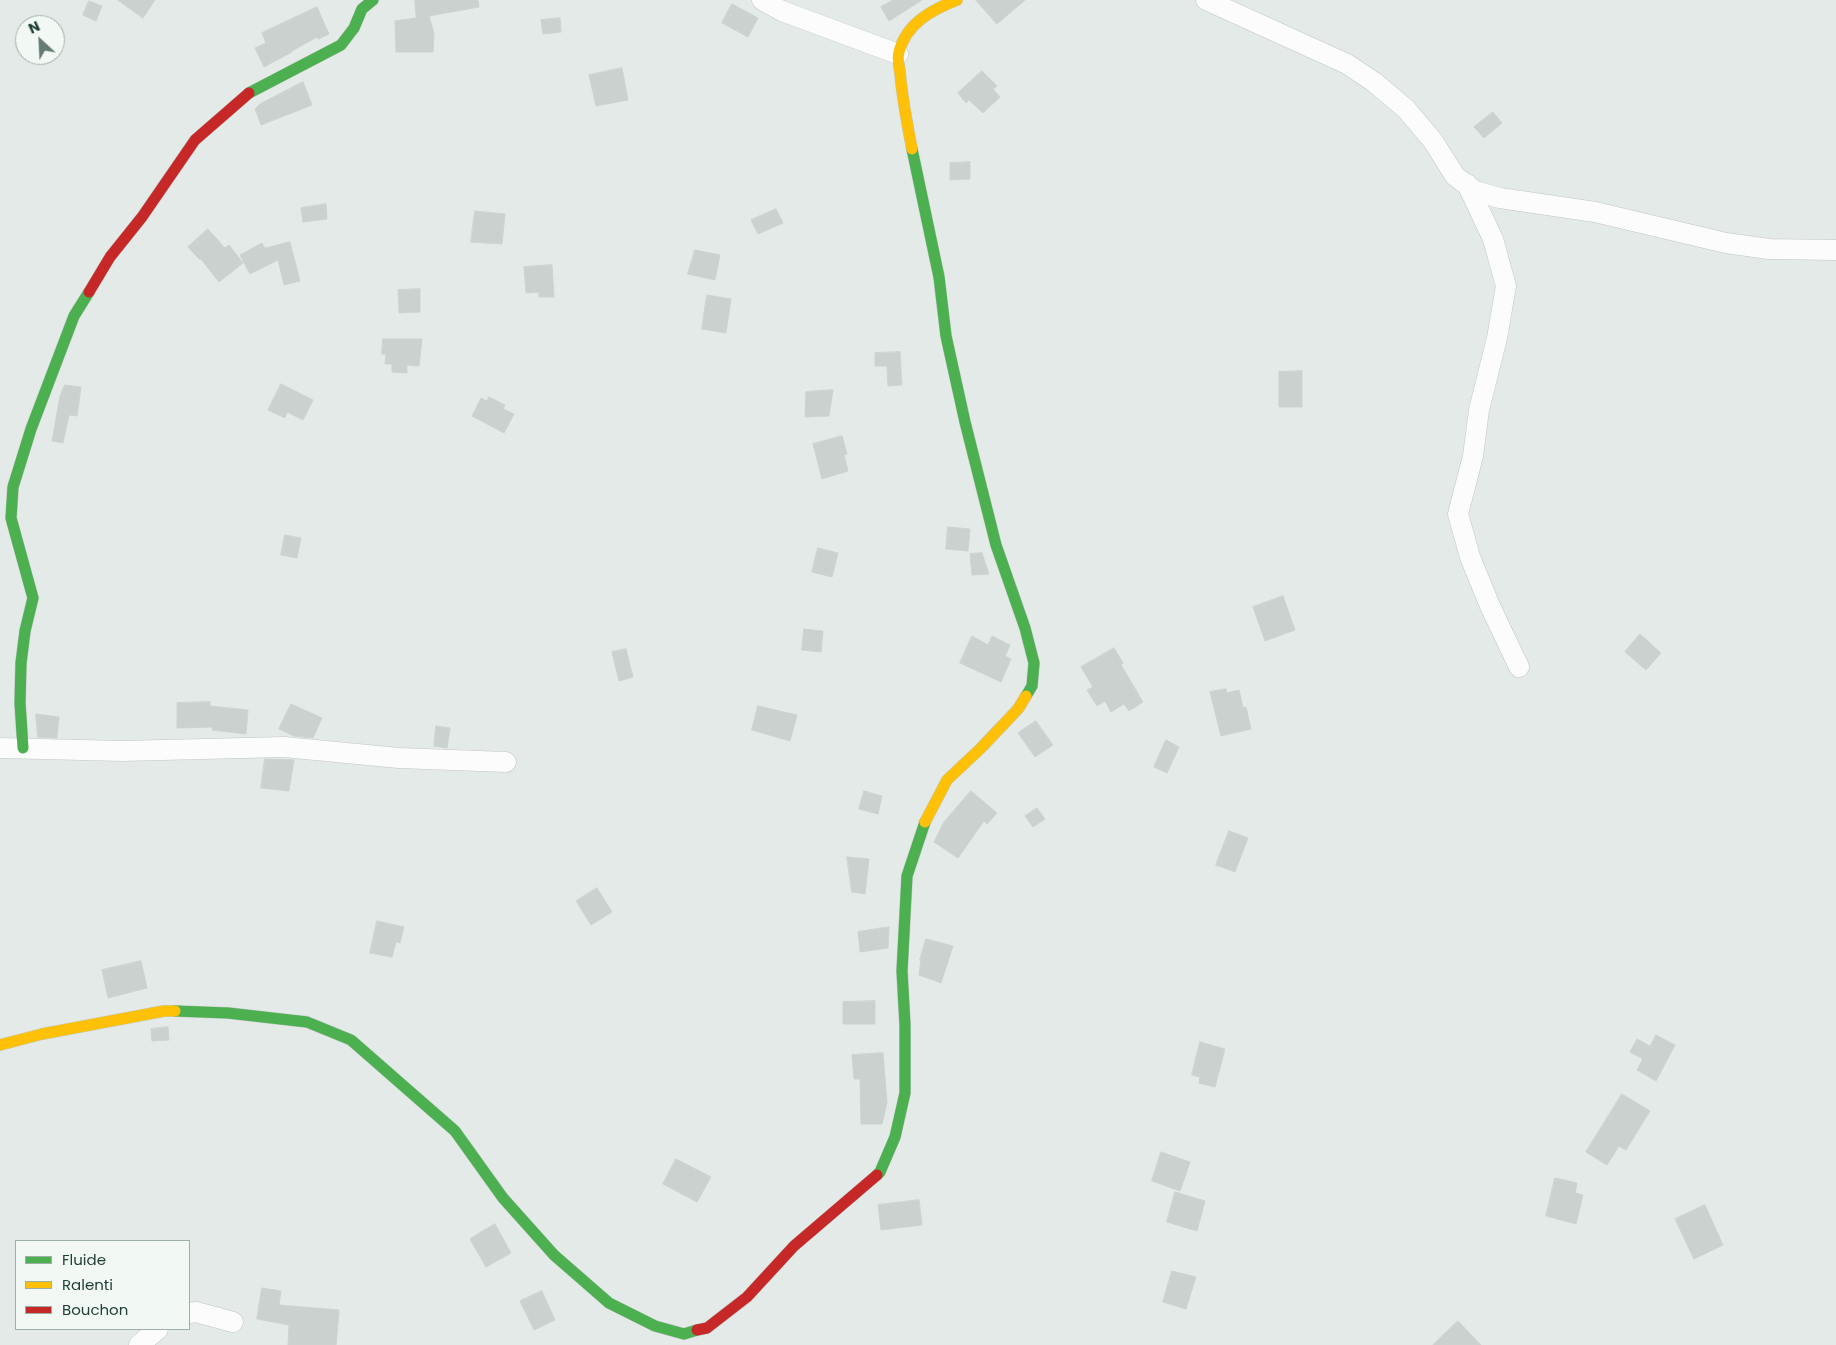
<!DOCTYPE html>
<style>
body{margin:0}
#map{position:relative;width:1836px;height:1345px;overflow:hidden;background:#e4eae7;font-family:Poppins,sans-serif}
canvas{display:block}
.legend{position:absolute;left:15px;top:1240px;width:175px;height:90px;box-sizing:border-box;background:#f2f9f5;border:1px solid #9eafa9;margin:0;padding:6px 9px;list-style:none;font-size:15px;color:#203f36}
.legend li{display:flex;align-items:center;gap:10px;height:25px}
.legend b{width:25px;border:1px solid #9eafa9}
.north{position:absolute;left:15px;top:15px;width:50px;height:50px;box-sizing:border-box;background:#f2f9f5;border:1px solid #9eafa9;border-radius:50%;rotate:335deg;font-size:14px;font-weight:700;line-height:20px;text-align:center;color:#203f36}
.north::after{content:'';display:block;margin:auto;width:18px;height:22px;background:#657b74;clip-path:polygon(50% 0,100% 100%,50% 72%,0 100%)}
</style>
<div id="map">
<canvas width="1836" height="1345"></canvas>
<ul class="legend">
<li><b style="height:6px;background:#4caf50"></b>Fluide</li>
<li><b style="height:6px;background:#ffc107"></b>Ralenti</li>
<li><b style="height:6px;background:#c62828"></b>Bouchon</li>
</ul>
<div class="north">N</div>
</div>
<script>
const c = document.querySelector('canvas').getContext('2d');
c.lineJoin = 'round';
function fillPath(path, color) {
  c.fillStyle = color;
  c.fill(path, 'evenodd');
}
function strokePath(path, color, width, dash) {
  c.strokeStyle = color;
  c.lineWidth = width;
  c.lineCap = dash ? 'butt' : 'round';
  c.setLineDash(dash || []);
  c.stroke(path);
}
const building = new Path2D(`
 M 118,0 L 155,0 L 143,18 Z
 M 415,0 L 478,0 L 479,7 L 429,16 L 434,33 L 433,52 L 396,52 L 395,21 L 416,18 Z
 M 893,0 L 922,0 L 889,21 L 881,7 Z
 M 976,0 L 1025,0 L 997,24 Z
 M 89,1 L 102,6 L 96,21 L 83,15 Z
 M 732,4 L 758,18 L 748,37 L 722,23 Z
 M 317,7 L 329,34 L 318,39 L 317,37 L 292,51 L 292,52 L 264,67 L 255,48 L 266,43 L 262,33 Z
 M 560,18 L 561,32 L 543,34 L 541,20 Z
 M 622,68 L 628,100 L 596,106 L 589,75 Z
 M 982,71 L 997,86 L 993,89 L 1000,97 L 983,113 L 969,100 L 966,103 L 958,93 Z
 M 303,82 L 312,105 L 261,125 L 255,109 L 260,104 Z
 M 1493,112 L 1502,123 L 1484,138 L 1474,127 Z
 M 970,162 L 970,179 L 950,180 L 950,163 Z
 M 326,204 L 327,219 L 303,222 L 301,208 Z
 M 776,209 L 783,223 L 758,234 L 751,220 Z
 M 475,211 L 505,214 L 502,244 L 471,242 Z
 M 208,229 L 225,248 L 229,245 L 243,263 L 219,282 L 201,259 L 200,260 L 188,247 Z
 M 290,242 L 300,281 L 284,285 L 278,260 L 250,274 L 240,255 L 262,243 L 265,248 Z
 M 695,250 L 720,255 L 715,280 L 688,274 Z
 M 552,265 L 554,297 L 539,297 L 539,292 L 526,293 L 524,267 Z
 M 420,289 L 420,312 L 399,313 L 398,290 Z
 M 707,295 L 731,299 L 726,333 L 702,329 Z
 M 383,339 L 422,339 L 419,366 L 407,365 L 407,373 L 392,372 L 392,364 L 385,364 L 386,354 L 382,354 Z
 M 900,352 L 902,385 L 888,386 L 887,366 L 875,366 L 875,353 Z
 M 1302,371 L 1302,407 L 1279,407 L 1279,372 Z
 M 281,384 L 313,400 L 303,420 L 287,412 L 285,418 L 268,410 Z
 M 65,385 L 81,387 L 77,416 L 69,415 L 63,443 L 52,441 L 60,396 Z
 M 833,390 L 829,416 L 805,417 L 806,392 Z
 M 489,397 L 505,405 L 503,409 L 514,414 L 504,433 L 472,416 L 481,398 L 487,401 Z
 M 842,436 L 847,454 L 844,455 L 848,471 L 822,479 L 813,444 Z
 M 948,527 L 970,529 L 968,551 L 946,549 Z
 M 285,535 L 301,538 L 297,558 L 281,555 Z
 M 818,548 L 838,553 L 832,577 L 812,572 Z
 M 982,553 L 989,574 L 972,575 L 970,554 Z
 M 1283,596 L 1295,630 L 1265,641 L 1253,607 Z
 M 804,629 L 823,631 L 821,652 L 802,650 Z
 M 1640,634 L 1661,653 L 1646,670 L 1625,652 Z
 M 972,636 L 988,645 L 992,636 L 1010,645 L 1005,656 L 1011,659 L 1001,682 L 960,663 Z
 M 1114,648 L 1123,663 L 1121,665 L 1143,702 L 1129,711 L 1124,704 L 1111,712 L 1105,701 L 1097,706 L 1087,690 L 1093,687 L 1081,667 Z
 M 626,649 L 633,677 L 619,681 L 612,652 Z
 M 1226,689 L 1227,693 L 1239,690 L 1243,708 L 1246,707 L 1251,729 L 1221,736 L 1210,692 Z
 M 210,702 L 210,706 L 248,710 L 246,734 L 212,730 L 213,727 L 177,728 L 177,703 Z
 M 291,704 L 322,718 L 313,738 L 294,736 L 279,729 Z
 M 758,706 L 797,715 L 790,741 L 752,730 Z
 M 36,714 L 59,717 L 57,738 L 38,737 Z
 M 1036,721 L 1053,745 L 1035,757 L 1018,733 Z
 M 436,726 L 450,728 L 447,748 L 434,746 Z
 M 1166,740 L 1179,747 L 1167,773 L 1154,767 Z
 M 265,759 L 294,760 L 289,791 L 261,788 Z
 M 864,791 L 882,796 L 878,814 L 859,809 Z
 M 971,791 L 997,813 L 987,824 L 984,821 L 958,858 L 934,842 L 944,822 Z
 M 1037,808 L 1045,819 L 1033,827 L 1025,816 Z
 M 1229,831 L 1248,838 L 1235,872 L 1216,865 Z
 M 847,857 L 869,859 L 865,894 L 852,892 Z
 M 597,888 L 612,912 L 591,925 L 576,901 Z
 M 377,921 L 404,927 L 400,943 L 396,942 L 392,957 L 370,953 Z
 M 889,927 L 888,948 L 860,952 L 858,932 Z
 M 926,939 L 953,946 L 941,983 L 919,975 L 921,960 L 920,960 Z
 M 141,961 L 147,988 L 108,998 L 102,970 Z
 M 875,1001 L 875,1024 L 843,1024 L 843,1002 Z
 M 168,1027 L 169,1040 L 152,1041 L 151,1029 Z
 M 1656,1035 L 1675,1045 L 1656,1081 L 1637,1070 L 1643,1059 L 1630,1052 L 1637,1039 L 1650,1046 Z
 M 1200,1042 L 1225,1049 L 1215,1087 L 1199,1083 L 1200,1077 L 1192,1075 Z
 M 883,1053 L 887,1103 L 882,1124 L 861,1124 L 860,1079 L 854,1079 L 852,1055 Z
 M 1622,1094 L 1650,1111 L 1626,1150 L 1619,1146 L 1607,1165 L 1586,1152 Z
 M 1161,1152 L 1190,1162 L 1180,1191 L 1152,1181 Z
 M 676,1159 L 711,1177 L 697,1202 L 663,1184 Z
 M 1555,1178 L 1577,1183 L 1575,1193 L 1583,1195 L 1576,1224 L 1546,1216 Z
 M 1175,1192 L 1205,1201 L 1197,1231 L 1167,1222 Z
 M 919,1200 L 922,1225 L 881,1230 L 878,1205 Z
 M 1705,1205 L 1723,1245 L 1694,1259 L 1675,1219 Z
 M 495,1224 L 511,1253 L 486,1267 L 470,1239 Z
 M 1172,1271 L 1196,1277 L 1186,1309 L 1163,1302 Z
 M 262,1288 L 281,1291 L 279,1305 L 339,1310 L 336,1345 L 288,1345 L 289,1325 L 257,1319 Z
 M 542,1291 L 555,1320 L 534,1330 L 520,1301 Z
 M 1458,1321 L 1481,1345 L 1433,1345 Z`);
const street = new Path2D(`
 M 762,0 L 782,11 L 898,54
 M 1206,0 L 1347,64 L 1374,82 L 1406,109 L 1433,141 L 1455,176 L 1475,191 L 1500,198 L 1595,212 L 1726,243 L 1769,249 L 1836,250
 M 1467,184 L 1493,239 L 1506,286 L 1497,338 L 1479,410 L 1473,456 L 1458,514 L 1470,557 L 1490,606 L 1519,667
 M 0,748 L 122,751 L 284,747 L 399,758 L 506,762
 M 189,1313 L 196,1312 L 233,1322
 M 139,1345 L 158,1329`);
const fast = new Path2D(`
 M 249,93 L 341,45 L 354,28 L 362,9 L 373,0
 M 912,149 L 939,277 L 946,336 L 965,422 L 996,545 L 1025,628 L 1034,663 L 1032,686 L 1026,696
 M 23,748 L 20,703 L 21,663 L 25,631 L 33,598 L 11,518 L 13,487 L 31,429 L 74,316 L 89,292
 M 175,1011 L 228,1013 L 307,1022 L 351,1040 L 455,1131 L 503,1198 L 554,1255 L 609,1303 L 655,1326 L 684,1334 L 697,1330
 M 877,1175 L 880,1172 L 895,1137 L 905,1093 L 905,1025 L 902,971 L 907,876 L 925,822`);
const slow = new Path2D(`
 M 912,149 C 907,123 902,98 900,72 C 899,66 897,58 899,52 C 906,24 931,10 957,0
 M 925,822 L 947,780 L 981,748 L 1018,709 L 1026,696
 M 0,1045 L 42,1034 L 164,1011 L 175,1011`);
const jam = new Path2D(`
 M 89,292 L 110,257 L 142,217 L 195,140 L 249,93
 M 697,1330 L 707,1328 L 747,1297 L 794,1246 L 877,1175`);
fillPath(building, '#cbd1ce');
strokePath(building, '#cdd3d0', 1);
strokePath(street, '#c1c7c4', 21);
strokePath(fast, '#bfc8c4', 12);
strokePath(slow, '#bfc8c4', 12);
strokePath(jam, '#bfc8c4', 12);
strokePath(street, '#fbfcfb', 20);
strokePath(fast, '#4caf50', 11);
strokePath(slow, '#ffc107', 11);
strokePath(jam, '#c62828', 11);
</script>
